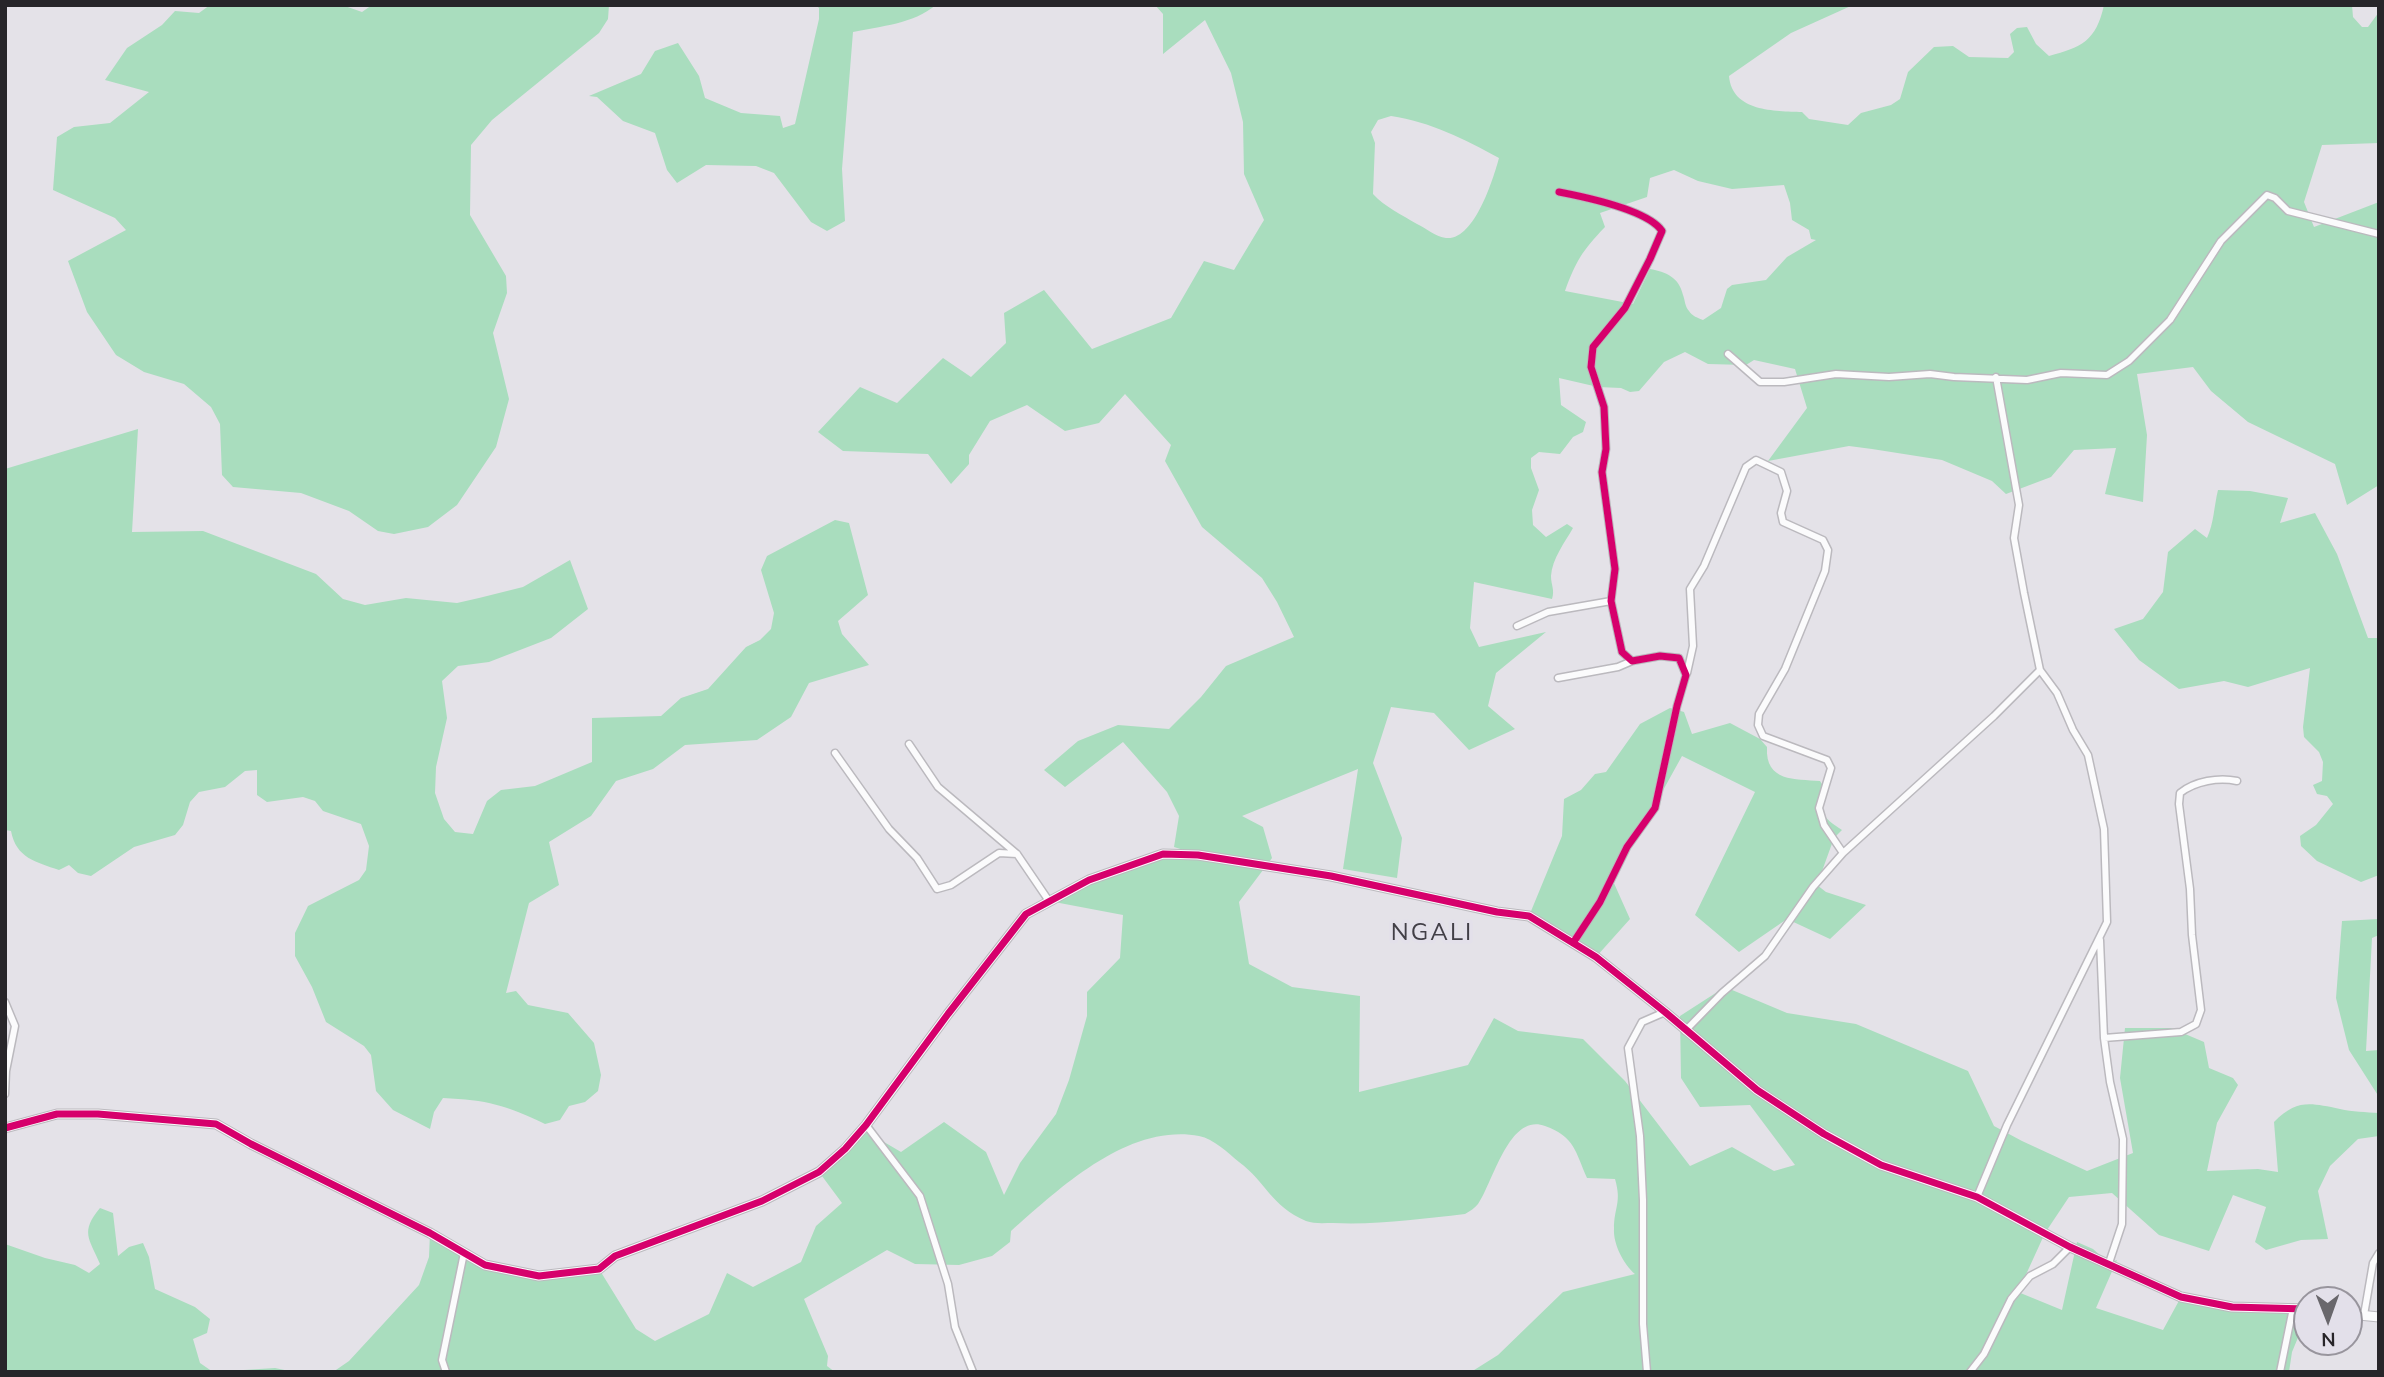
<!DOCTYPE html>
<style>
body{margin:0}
#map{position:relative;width:2384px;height:1377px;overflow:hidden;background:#e4e2e8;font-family:Mulish,sans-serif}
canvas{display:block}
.frame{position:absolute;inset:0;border:7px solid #272529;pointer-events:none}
.north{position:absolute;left:2293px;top:1286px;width:70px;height:70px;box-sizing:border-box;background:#e3e0ea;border:2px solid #98959d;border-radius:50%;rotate:179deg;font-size:19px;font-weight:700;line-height:28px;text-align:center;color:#272529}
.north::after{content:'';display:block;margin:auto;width:24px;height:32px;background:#69676c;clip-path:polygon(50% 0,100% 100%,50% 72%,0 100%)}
</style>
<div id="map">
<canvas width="2384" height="1377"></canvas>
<div class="frame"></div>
<div class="north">N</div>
</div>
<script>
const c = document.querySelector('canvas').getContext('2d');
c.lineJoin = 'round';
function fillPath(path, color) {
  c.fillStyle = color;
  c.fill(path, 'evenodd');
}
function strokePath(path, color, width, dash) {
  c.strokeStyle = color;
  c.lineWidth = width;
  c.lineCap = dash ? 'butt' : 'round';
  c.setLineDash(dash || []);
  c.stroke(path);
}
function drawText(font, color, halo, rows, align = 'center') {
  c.font = font + ' Mulish,sans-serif';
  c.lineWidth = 7;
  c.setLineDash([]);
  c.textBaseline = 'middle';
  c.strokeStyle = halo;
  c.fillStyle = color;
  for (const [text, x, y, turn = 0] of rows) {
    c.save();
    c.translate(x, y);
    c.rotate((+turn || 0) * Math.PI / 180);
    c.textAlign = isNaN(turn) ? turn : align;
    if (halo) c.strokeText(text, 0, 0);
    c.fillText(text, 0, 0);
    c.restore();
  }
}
const green = new Path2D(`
 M 210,5 L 342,5 L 362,12 L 372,5 L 609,5 L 608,19 L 599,33 L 492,120 L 471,145 L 470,215 L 506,276 L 507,293 L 493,333 L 509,399 L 496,447 L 457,505 L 428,527 L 394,534 L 378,531 L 349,511 L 301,493 L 233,487 L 222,475 L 220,424 L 211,407 L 184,384 L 144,372 L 116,355 L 87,312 L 68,261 L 126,230 L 115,218 L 53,190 L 57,137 L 74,127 L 110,123 L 149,92 L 105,80 L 127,48 L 162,25 L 175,11 L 199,13 Z
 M 816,5 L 936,5 C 913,24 881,26 853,32 L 842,169 L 845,221 L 827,231 L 811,222 L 774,173 L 756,166 L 706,165 L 677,183 L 667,170 L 655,133 L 623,121 L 597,97 L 589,96 L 641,74 L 655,51 L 678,43 L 699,76 L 705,98 L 741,113 L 780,116 L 783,128 L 795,124 L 819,19 L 819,8 Z
 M 1155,5 L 1853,5 L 1791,33 L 1729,76 C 1732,112 1775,111 1802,112 L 1809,119 L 1848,125 L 1861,113 L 1891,105 L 1900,99 L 1908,72 L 1934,47 L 1953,46 L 1969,57 L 2008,58 L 2014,52 L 2010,34 L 2017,28 L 2027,27 L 2036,44 L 2049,56 C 2082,47 2096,41 2104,5 L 2352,5 L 2353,17 L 2362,27 L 2368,27 L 2379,12 L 2379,143 L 2322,145 L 2304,202 L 2314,227 L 2379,202 L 2379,485 L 2347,505 L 2335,464 L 2248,422 L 2211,391 L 2193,367 L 2137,374 L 2147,435 L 2143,502 L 2105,494 L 2116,448 L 2074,450 L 2051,477 L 2006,494 L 1992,481 L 1942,460 L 1872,449 L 1849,446 L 1768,461 L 1807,408 L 1795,369 L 1754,360 L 1746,365 L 1708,364 L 1685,352 L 1664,362 L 1639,391 L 1630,392 L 1621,388 L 1598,387 L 1559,378 L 1561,405 L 1586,422 L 1583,432 L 1573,437 L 1560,454 L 1539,452 L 1531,458 L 1531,468 L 1539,490 L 1532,510 L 1533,525 L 1546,537 L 1567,524 L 1573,528 C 1565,542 1552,559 1551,576 C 1551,585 1555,590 1552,599 L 1474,582 L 1470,628 L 1479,647 L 1546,632 L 1496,673 L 1488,706 L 1515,729 L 1469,750 L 1434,713 L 1391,707 L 1373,763 L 1402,838 L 1397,878 L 1343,869 L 1358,769 L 1242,816 L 1263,827 L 1272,858 L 1239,902 L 1249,964 L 1292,987 L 1360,996 L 1359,1092 L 1468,1065 L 1494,1018 L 1518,1031 L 1583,1039 L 1625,1081 L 1690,1166 L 1732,1147 L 1774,1171 L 1795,1165 L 1750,1105 L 1700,1107 L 1681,1078 L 1680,1016 L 1725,987 L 1787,1013 L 1856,1024 L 1968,1071 L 1994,1126 L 2022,1141 L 2087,1171 L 2133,1153 L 2120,1078 L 2125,1028 L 2171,1028 L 2204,1042 L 2209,1068 L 2233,1078 L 2238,1085 L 2217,1123 L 2207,1171 L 2258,1169 L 2278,1172 L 2274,1122 C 2297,1099 2310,1103 2340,1109 C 2352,1112 2366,1112 2379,1113 L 2379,1136 L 2358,1139 L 2330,1166 L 2318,1191 L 2328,1239 L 2301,1240 L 2266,1250 L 2255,1242 L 2266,1207 L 2233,1195 L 2209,1251 L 2159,1235 L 2112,1193 L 2069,1197 L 2045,1233 L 2018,1292 L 2062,1310 L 2077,1242 L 2093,1249 L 2109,1263 L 2117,1260 L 2096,1308 L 2163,1330 L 2181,1297 L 2232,1307 L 2299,1308 L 2307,1316 L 2292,1352 L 2289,1372 L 1471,1372 L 1498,1355 L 1563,1292 L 1635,1274 C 1624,1265 1613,1244 1614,1229 C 1614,1207 1622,1203 1615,1179 L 1587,1178 C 1575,1151 1575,1137 1545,1126 C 1509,1112 1493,1183 1478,1204 C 1475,1208 1470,1211 1465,1214 C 1421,1219 1377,1225 1333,1223 C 1324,1223 1314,1224 1306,1221 C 1271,1206 1266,1182 1239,1162 C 1228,1153 1214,1139 1199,1136 C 1128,1123 1060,1188 1011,1231 L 1010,1242 L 992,1256 L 959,1265 L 915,1264 L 887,1250 L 804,1299 L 828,1356 L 827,1366 L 835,1372 L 333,1372 L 349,1361 L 419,1285 L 429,1257 L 430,1233 L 485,1265 L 539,1276 L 599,1269 L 636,1329 L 655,1341 L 709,1314 L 727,1273 L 753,1287 L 801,1262 L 816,1226 L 842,1203 L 819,1172 L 866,1125 L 884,1142 L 901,1152 L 944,1122 L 986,1152 L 1004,1195 L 1020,1163 L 1056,1114 L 1069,1080 L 1087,1016 L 1087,992 L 1120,958 L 1123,915 L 1049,901 L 1163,854 L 1193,853 L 1174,847 L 1179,816 L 1167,792 L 1123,742 L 1065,787 L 1044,770 L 1078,741 L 1118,725 L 1169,729 L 1201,697 L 1226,666 L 1294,637 L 1277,602 L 1262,578 L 1202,527 L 1165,461 L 1171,445 L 1125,394 L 1099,423 L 1065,431 L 1027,405 L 990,421 L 969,455 L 969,464 L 951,484 L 928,454 L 843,451 L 818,432 L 860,387 L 897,403 L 943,358 L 971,377 L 1006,343 L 1004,313 L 1044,290 L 1092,349 L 1171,318 L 1204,261 L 1234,270 L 1264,220 L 1244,174 L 1243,122 L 1231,73 L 1205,20 L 1163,54 L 1163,14 ZM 1391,116 C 1431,122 1464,139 1499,158 C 1493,180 1474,241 1446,238 C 1436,237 1426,228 1417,224 C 1402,215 1385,207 1373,194 L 1375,143 L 1371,132 L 1378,120 ZM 1674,170 L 1698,181 L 1732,189 L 1784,185 L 1790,203 L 1792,220 L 1809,230 L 1811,239 L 1816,240 L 1787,257 L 1766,280 L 1732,285 L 1727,289 L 1721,308 L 1703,320 C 1698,318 1692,316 1689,311 C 1685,307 1685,300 1683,295 C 1679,277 1666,272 1650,269 L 1633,304 L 1565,291 C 1576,261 1582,251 1605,227 L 1600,213 L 1647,197 L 1650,178 Z
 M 138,429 L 132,532 L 203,531 L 316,574 L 343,599 L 365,605 L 406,598 L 457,603 L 479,598 L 523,587 L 570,560 L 588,609 L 551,638 L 489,662 L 458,666 L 442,681 L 447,718 L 436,767 L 435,793 L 444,819 L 455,832 L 473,834 L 487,801 L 501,790 L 535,786 L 592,762 L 592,718 L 661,716 L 681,698 L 708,689 L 746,647 L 760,640 L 771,629 L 774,613 L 761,570 L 767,556 L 835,520 L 849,523 L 868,595 L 838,621 L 842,634 L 869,665 L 809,683 L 791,717 L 757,740 L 685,745 L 653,769 L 616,781 L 591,816 L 549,842 L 559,885 L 529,903 L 506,993 L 516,991 L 528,1005 L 568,1013 L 594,1043 L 601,1075 L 598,1091 L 585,1102 L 569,1106 L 560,1120 L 545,1124 C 506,1105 487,1100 443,1098 L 434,1112 L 430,1129 L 393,1110 L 376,1091 L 371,1055 L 364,1046 L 326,1022 L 312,987 L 295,956 L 295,933 L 308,906 L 359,880 L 366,870 L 369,846 L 361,824 L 323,811 L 315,801 L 303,797 L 267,802 L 257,795 L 257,770 L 245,771 L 225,787 L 199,792 L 190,802 L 183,825 L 175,835 L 134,847 L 91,876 L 78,873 L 69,865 L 59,870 C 36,862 16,858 11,831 L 5,830 L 5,469 Z
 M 2218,490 L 2250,491 L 2288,498 L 2280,523 L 2315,513 L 2337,554 L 2368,638 L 2379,638 L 2379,875 L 2361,882 L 2317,861 L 2301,846 L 2300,836 L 2316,825 L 2333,804 L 2327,796 L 2317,794 L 2313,785 L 2322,781 L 2323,762 L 2319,752 L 2304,737 L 2303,727 L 2310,668 L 2248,687 L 2224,681 L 2179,689 L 2139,660 L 2114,629 L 2143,619 L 2163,592 L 2168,552 L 2195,529 L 2207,538 C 2214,523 2214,506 2218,490 Z
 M 1670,708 L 1684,712 L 1692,734 L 1730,723 L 1760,739 L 1767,747 C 1765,782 1795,779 1820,781 L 1825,789 C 1820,814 1821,816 1842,830 L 1834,838 L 1817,885 L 1826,892 L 1866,905 L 1830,939 L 1787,919 L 1739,952 L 1695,915 L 1755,792 L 1682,756 L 1613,881 L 1630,919 L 1596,957 L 1529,916 L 1562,836 L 1564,799 L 1581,790 L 1595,774 L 1606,772 L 1640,724 Z
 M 2379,919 L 2379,935 L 2372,938 L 2366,1051 L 2379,1050 L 2379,1097 L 2349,1050 L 2336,998 L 2342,921 Z
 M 100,1208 L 113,1213 L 118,1256 L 129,1247 L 143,1243 L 149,1257 L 155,1289 L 195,1307 L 210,1319 L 207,1333 L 193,1339 L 200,1363 L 213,1372 L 275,1368 L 294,1372 L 5,1372 L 5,1244 L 45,1258 L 75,1265 L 89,1273 L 100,1264 C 89,1238 80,1232 100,1208 Z`);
const street = new Path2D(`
 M 1559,192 C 1585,197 1648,210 1662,231 L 1650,259 L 1625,308 L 1593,347 L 1591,367 L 1604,407 L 1606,449 L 1602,472 L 1615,569 L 1611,601 L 1622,652 L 1632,661 L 1660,656 L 1679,658 L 1686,675 L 1677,706 L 1655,808 L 1627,847 L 1600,902 L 1573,943
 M 1728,354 L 1760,382 L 1784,382 L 1836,374 L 1889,377 L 1930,374 L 1954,377 L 2027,380 L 2061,373 L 2107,375 L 2129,361 L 2170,320 L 2221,241 L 2267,195 L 2275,198 L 2288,211 L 2379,234
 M 1517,626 L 1548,612 L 1611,601
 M 1687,673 L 1693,646 L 1690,589 L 1704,566 L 1746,467 L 1756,460 L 1781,472 L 1787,491 L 1781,513 L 1783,522 L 1823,540 L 1828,550 L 1825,571 L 1785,669 L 1759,714 L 1758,725 L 1763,736 L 1827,760 L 1831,768 L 1819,808 L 1824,825 L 1843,853
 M 1558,678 L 1618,667 L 1632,661
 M 909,744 L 938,787 L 1017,854 L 1049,901
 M 835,753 L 889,829 L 917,858 L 937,889 L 951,885 L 999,853 L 1017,854
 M 2100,940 L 2104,1038 L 2110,1082 L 2123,1139 L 2122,1224 L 2109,1263
 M 5,1002 L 15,1026 L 6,1071 L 5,1094
 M 1685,1031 L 1722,993 L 1765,956 L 1813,887 L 1843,853 L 1994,716 L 2040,670
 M 2104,1038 L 2181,1032 L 2196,1024 L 2201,1010 L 2192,935 L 2190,889 L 2179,804 L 2180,793 C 2195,781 2219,777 2237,781
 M 866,1125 L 920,1196 L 948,1284 L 955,1327 L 973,1372
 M 1977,1197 L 2007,1125 L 2107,922 L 2104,829 L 2088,755 L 2073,730 L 2057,693 L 2040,670 L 2024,593 L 2014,538 L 2019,505 L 1996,377
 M 2364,1315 L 2373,1263 L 2379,1253
 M 446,1372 L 442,1360 L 464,1253
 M 1647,1372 L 1643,1324 L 1643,1200 L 1640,1136 L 1628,1048 L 1642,1022 L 1665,1012
 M 1970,1372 L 1984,1354 L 2011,1299 L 2030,1276 L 2053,1264 L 2070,1247
 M 2280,1372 L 2293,1308`);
const secondary = new Path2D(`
 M 5,1128 L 57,1114 L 98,1114 L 216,1124 L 251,1144 L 430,1233 L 485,1265 L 539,1276 L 599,1269 L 615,1256 L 762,1201 L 819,1172 L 845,1149 L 866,1125 L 948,1014 L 1026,914 L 1089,880 L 1163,854 L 1198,855 L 1331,876 L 1497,912 L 1529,916 L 1596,957 L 1665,1012 L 1757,1090 L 1824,1134 L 1881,1165 L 1977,1197 L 2070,1247 L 2181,1297 L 2232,1307 L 2307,1309
 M 2349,1314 L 2379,1317`);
const cycleway = new Path2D(`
 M 1559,192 C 1585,197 1648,210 1662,231 L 1650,259 L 1625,308 L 1593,347 L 1591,367 L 1604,407 L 1606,449 L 1602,472 L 1615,569 L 1611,601 L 1622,652 L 1632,661 L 1660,656 L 1679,658 L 1686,675 L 1677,706 L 1655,808 L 1627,847 L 1600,902 L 1573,943
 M 5,1128 L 57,1114 L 98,1114 L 216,1124 L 251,1144 L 430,1233 L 485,1265 L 539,1276 L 599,1269 L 615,1256 L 762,1201 L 819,1172 L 845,1149 L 866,1125 L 948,1014 L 1026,914 L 1089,880 L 1163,854 L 1198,855 L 1331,876 L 1497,912 L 1529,916 L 1596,957 L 1665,1012 L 1757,1090 L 1824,1134 L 1881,1165 L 1977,1197 L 2070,1247 L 2181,1297 L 2232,1307 L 2307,1309`);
const quarterNames = [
 ["NGALI",1432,933]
];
fillPath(green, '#a9ddbe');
strokePath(street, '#bbb9be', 9);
strokePath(secondary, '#bbb9be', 11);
strokePath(street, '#fbfbfc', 6);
strokePath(secondary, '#fbfbfc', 9);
strokePath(cycleway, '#d6006c', 7);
c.letterSpacing = '2px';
drawText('24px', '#423f47', '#e3e0ea', quarterNames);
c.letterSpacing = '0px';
</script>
